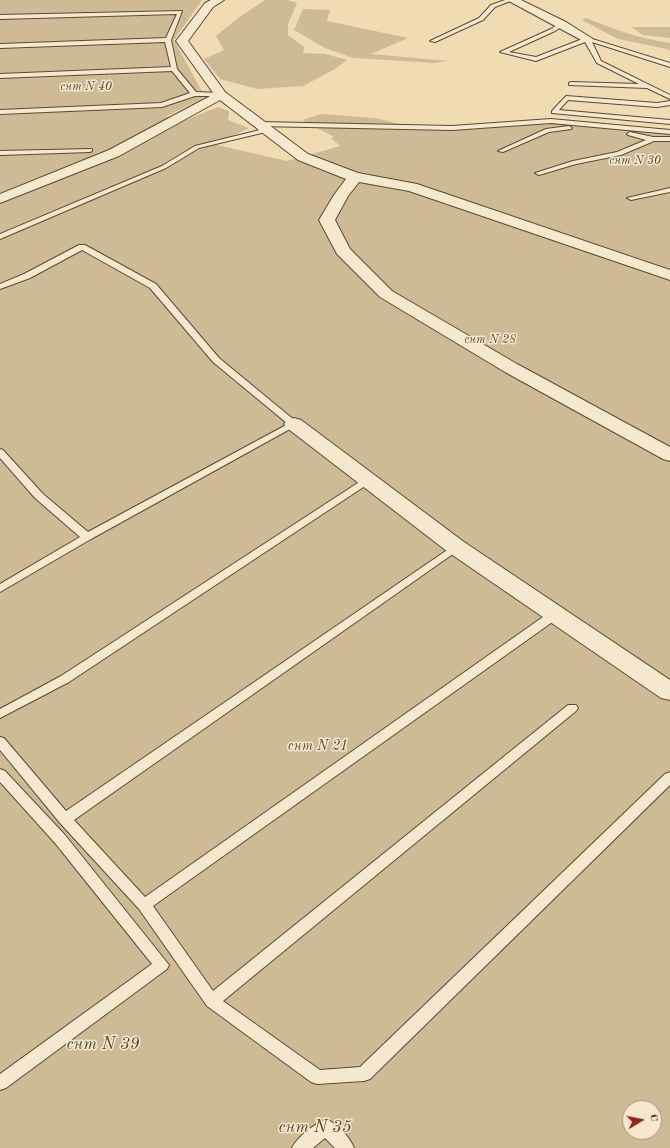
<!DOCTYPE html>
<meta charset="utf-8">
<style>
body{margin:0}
#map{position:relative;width:670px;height:1148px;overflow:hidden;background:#f1dbb3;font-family:"Old Standard TT",serif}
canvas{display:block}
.north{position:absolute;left:622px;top:1100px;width:40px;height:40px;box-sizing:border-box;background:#f6e8ce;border:1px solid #a3957e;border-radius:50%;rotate:80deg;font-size:11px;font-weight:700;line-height:16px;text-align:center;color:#271906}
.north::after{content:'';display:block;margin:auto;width:14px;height:18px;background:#8f2418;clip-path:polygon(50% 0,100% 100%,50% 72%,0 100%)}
</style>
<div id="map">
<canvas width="670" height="1148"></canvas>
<div class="north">С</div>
</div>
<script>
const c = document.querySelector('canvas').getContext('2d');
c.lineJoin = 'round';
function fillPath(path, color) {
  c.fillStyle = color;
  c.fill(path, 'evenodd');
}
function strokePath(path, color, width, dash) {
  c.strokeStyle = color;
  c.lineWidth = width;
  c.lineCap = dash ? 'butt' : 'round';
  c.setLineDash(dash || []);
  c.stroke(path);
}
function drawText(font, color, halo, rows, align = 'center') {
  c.font = font + ' "Old Standard TT",serif';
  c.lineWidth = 3;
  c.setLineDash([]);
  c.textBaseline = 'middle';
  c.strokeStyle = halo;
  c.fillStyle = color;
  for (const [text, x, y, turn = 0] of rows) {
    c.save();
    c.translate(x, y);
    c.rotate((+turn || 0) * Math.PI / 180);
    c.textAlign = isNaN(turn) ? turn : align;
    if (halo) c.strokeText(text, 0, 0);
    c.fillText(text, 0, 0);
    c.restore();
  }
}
const green = new Path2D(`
 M 0,0 L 202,0 L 174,40 L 205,97 L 167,116 L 176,124 L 218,107 L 229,111 L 228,120 L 249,128 L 231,137 L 208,143 L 287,161 L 340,146 L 331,138 L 334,137 L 302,120 L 321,114 L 375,118 L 416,128 L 549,120 L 670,131 L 670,1148 L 0,1148 ZM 630,1108 L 654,1108 L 654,1132 L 630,1132 Z
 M 265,0 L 287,0 L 297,3 L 288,24 L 288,35 L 304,47 L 303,53 L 326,54 L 347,60 L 335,69 L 303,86 L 257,89 L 220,79 L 204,59 L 224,50 L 216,36 L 238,18 Z
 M 303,9 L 330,10 L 327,21 L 408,38 L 371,54 L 448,61 L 435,63 L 353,58 L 325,48 L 294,30 Z
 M 586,18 C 613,29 641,39 670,43 L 670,51 L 667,49 L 618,39 L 582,20 Z
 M 631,27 L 670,27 L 670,38 L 643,35 Z`);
const lane = new Path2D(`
 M 505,0 L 513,0 L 495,7 L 483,20 L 435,42 L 430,41 L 479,18 L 491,5 Z
 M 182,11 L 171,40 L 177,69 L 196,92 L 221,93 L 224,95 L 223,96 L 195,96 L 162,107 L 0,114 L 0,110 L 161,103 L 190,93 L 172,71 L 0,78 L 0,74 L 171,67 L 165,42 L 0,48 L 0,44 L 166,38 L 177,14 L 0,19 L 0,15 Z
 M 560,23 L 565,24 L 555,31 L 509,52 L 536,57 L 585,38 L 589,38 L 670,63 L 670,67 L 592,42 L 601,61 L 670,95 L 670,99 L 647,88 L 569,85 L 569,83 L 571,82 L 639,84 L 597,63 L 585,42 L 536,61 L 500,52 L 551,29 Z
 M 566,96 L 657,103 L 670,101 L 670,105 L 657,107 L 568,100 L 559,110 L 670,120 L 670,124 L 552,113 L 552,111 Z
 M 551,119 L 670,130 L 670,134 L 551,123 L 452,130 L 259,126 L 256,124 L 259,122 L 452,126 Z
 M 569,126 L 572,128 L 571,129 L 549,132 L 503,152 L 498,151 L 546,129 Z
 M 268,128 L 271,130 L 270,131 L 199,148 L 166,168 L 0,239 L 0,234 L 162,166 L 195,146 Z
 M 630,132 L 653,137 L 670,137 L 670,141 L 654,141 L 621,155 L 576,164 L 539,175 L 535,173 L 573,161 L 617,152 L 646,140 L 628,135 L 627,134 Z
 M 92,149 L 92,151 L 90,152 L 0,155 L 0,151 Z
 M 670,188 L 670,192 L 631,200 L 627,198 Z
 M 79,245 L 85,245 L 156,284 L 219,358 L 299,424 L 91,539 L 0,592 L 0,584 L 80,537 L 35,498 L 0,458 L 0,449 L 3,450 L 43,494 L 88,532 L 288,424 L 213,362 L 150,288 L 82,250 L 30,278 L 0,289 L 0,284 L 24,274 Z
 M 367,477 L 371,478 L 372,480 L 371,482 L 69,682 L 0,718 L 0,709 L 61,676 Z
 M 456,544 L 461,547 L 460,549 L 74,820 L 145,897 L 550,612 L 558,612 L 560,615 L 558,618 L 153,906 L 213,991 L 568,705 L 576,705 L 578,708 L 576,711 L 223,1001 L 320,1070 L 360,1067 L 665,774 L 670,772 L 670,785 L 370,1079 L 364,1081 L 317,1084 L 311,1082 L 207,1006 L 139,909 L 60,823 L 0,750 L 0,737 L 4,738 L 66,811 Z
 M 0,769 L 5,771 L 65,835 L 169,965 L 167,969 L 6,1088 L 0,1090 L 0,1074 L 152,964 L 55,843 L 0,782 Z
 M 326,1119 C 337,1124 350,1137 354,1148 L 335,1148 L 325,1138 L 313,1148 L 292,1148 C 297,1137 315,1124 326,1119 Z`);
const street = new Path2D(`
 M 211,0 L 224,0 L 213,7 L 188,41 L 225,92 L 308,154 L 358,173 L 417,184 L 670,270 L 670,280 L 409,191 L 359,182 L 348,196 L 335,220 L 350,249 L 392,291 L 517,364 L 670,447 L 670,461 L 663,459 L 505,372 L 380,297 L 337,254 L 319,220 L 334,195 L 346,179 L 298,160 L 220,100 L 119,156 L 0,203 L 0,194 L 109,150 L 214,94 L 176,41 L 205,3 Z
 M 507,0 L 521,0 L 566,22 L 593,39 L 591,41 L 583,41 Z
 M 294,418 L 301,420 L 464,542 L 670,680 L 670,700 L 661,698 L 448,552 L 287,428 L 284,424 L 287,420 Z`);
const farParknames = [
 ["снт N 40",86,87],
 ["снт N 30",635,161],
 ["снт N 28",490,340]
];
const parkNames = [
 ["снт N 21",318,746]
];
const nearParknames = [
 ["снт N 39",103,1045],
 ["снт N 35",315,1128]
];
fillPath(green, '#cfba96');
strokePath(lane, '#5a4a31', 2);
strokePath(street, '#5a4a31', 2);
fillPath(lane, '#f6e8ce');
fillPath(street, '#f6e8ce');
drawText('italic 12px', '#594931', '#f6e8ce', farParknames);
drawText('italic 14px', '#594931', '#f6e8ce', parkNames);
drawText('italic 17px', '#594931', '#f6e8ce', nearParknames);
</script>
